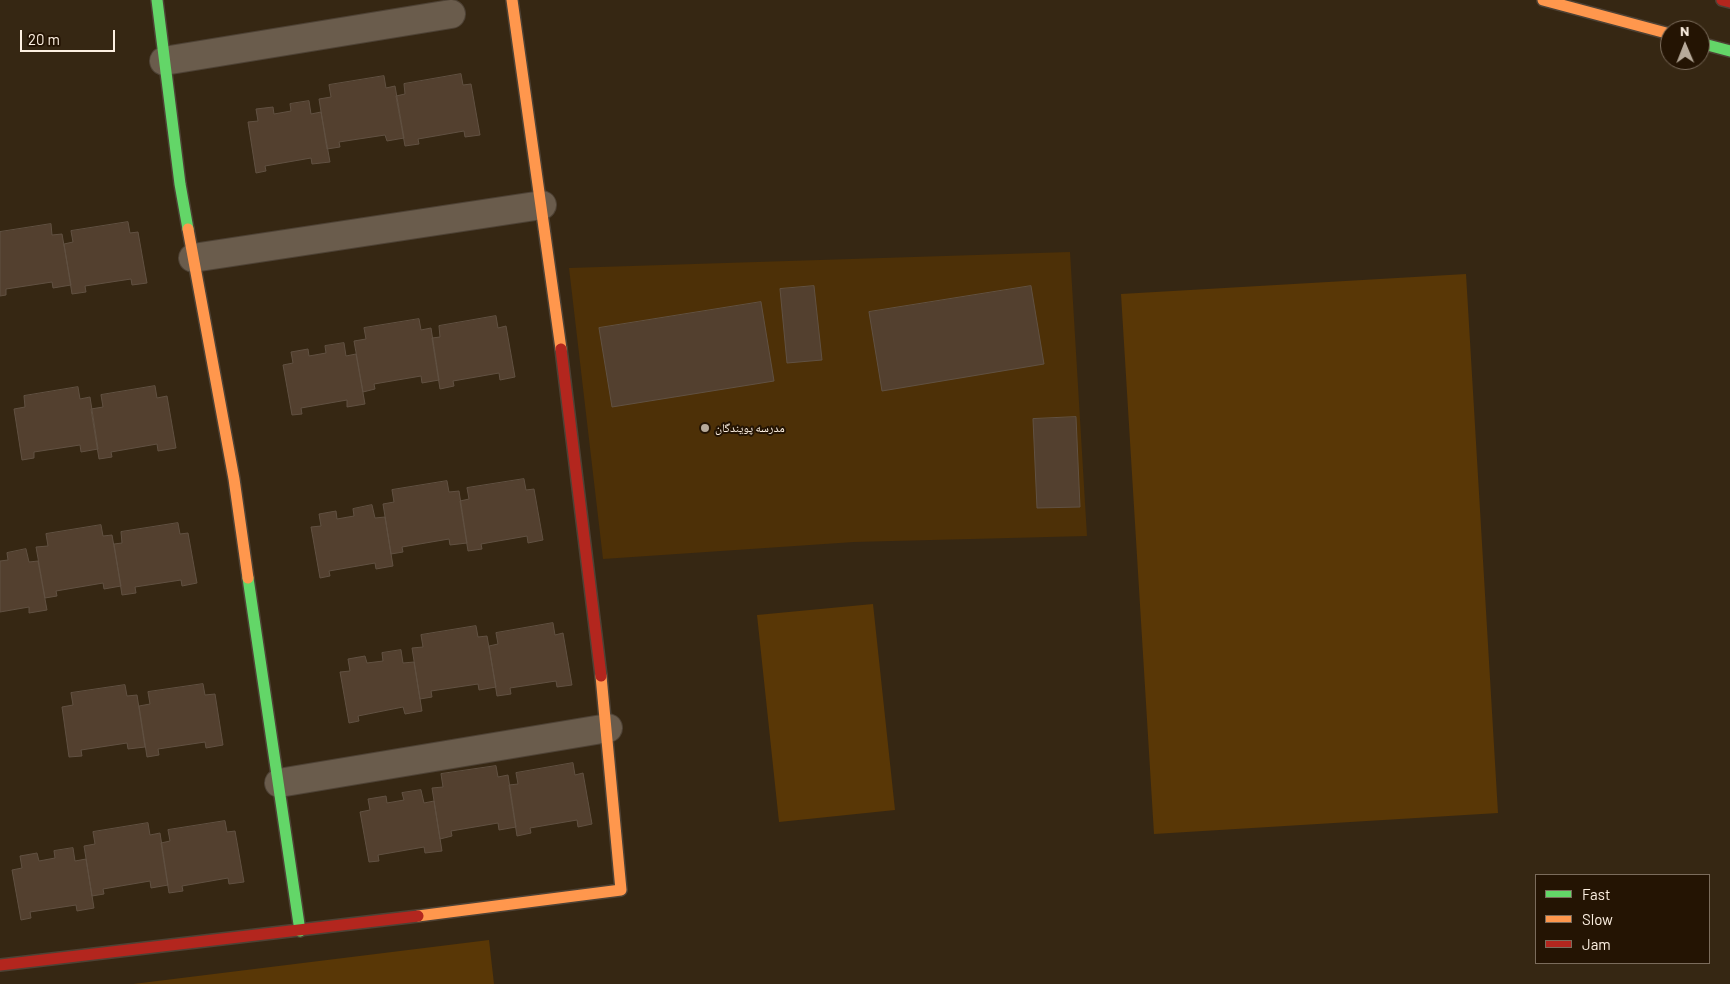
<!DOCTYPE html>
<meta charset="utf-8">
<style>
body{margin:0}
#map{position:relative;width:1730px;height:984px;overflow:hidden;background:#362713;font-family:Barlow,sans-serif}
canvas{display:block}
.legend{position:absolute;left:1535px;top:874px;width:175px;height:90px;box-sizing:border-box;background:#241403;border:1px solid #7b6c5c;margin:0;padding:6px 9px;list-style:none;font-size:15px;color:#fdf0e2}
.legend li{display:flex;align-items:center;gap:10px;height:25px}
.legend b{width:25px;border:1px solid #7b6c5c}
.north{position:absolute;left:1660px;top:20px;width:50px;height:50px;box-sizing:border-box;background:#241403;border:1px solid #7b6c5c;border-radius:50%;rotate:359deg;font-size:14px;font-weight:700;line-height:20px;text-align:center;color:#fdf0e2}
.north::after{content:'';display:block;margin:auto;width:18px;height:22px;background:#b7aa9a;clip-path:polygon(50% 0,100% 100%,50% 72%,0 100%)}
.scale{position:absolute;left:20px;top:30px;width:95px;height:22px;box-sizing:border-box;border:2px solid #fdf0e2;border-top:0;padding-left:6px;font-size:15px;line-height:18px;white-space:nowrap;color:#fdf0e2;-webkit-text-stroke:4px #241403;paint-order:stroke}
</style>
<div id="map">
<canvas width="1730" height="984"></canvas>
<ul class="legend">
<li><b style="height:6px;background:#63d668"></b>Fast</li>
<li><b style="height:6px;background:#ff974d"></b>Slow</li>
<li><b style="height:6px;background:#b3261e"></b>Jam</li>
</ul>
<div class="north">N</div>
<div class="scale">20 m</div>
</div>
<script>
const c = document.querySelector('canvas').getContext('2d');
c.lineJoin = 'round';
function fillPath(path, color) {
  c.fillStyle = color;
  c.fill(path, 'evenodd');
}
function strokePath(path, color, width, dash) {
  c.strokeStyle = color;
  c.lineWidth = width;
  c.lineCap = dash ? 'butt' : 'round';
  c.setLineDash(dash || []);
  c.stroke(path);
}
function drawText(font, color, halo, rows, align = 'center') {
  c.font = font + ' Barlow,"Noto Naskh Arabic",sans-serif';
  c.lineWidth = 4;
  c.setLineDash([]);
  c.textBaseline = 'middle';
  c.strokeStyle = halo;
  c.fillStyle = color;
  for (const [text, x, y, turn = 0] of rows) {
    c.save();
    c.translate(x, y);
    c.rotate((+turn || 0) * Math.PI / 180);
    c.textAlign = isNaN(turn) ? turn : align;
    if (halo) c.strokeText(text, 0, 0);
    c.fillText(text, 0, 0);
    c.restore();
  }
}
const built = new Path2D(`
 M 1070,252 L 1087,536 L 854,542 L 603,559 L 569,268 Z`);
const green = new Path2D(`
 M 1466,274 L 1498,813 L 1154,834 L 1121,294 Z
 M 873,604 L 895,810 L 779,822 L 757,615 Z
 M 489,940 L 494,984 L 133,984 Z`);
const building = new Path2D(`
 M 461,74 L 463,85 L 471,84 L 480,135 L 465,137 L 464,131 L 418,139 L 419,144 L 405,146 L 396,96 L 405,94 L 404,84 Z
 M 384,76 L 386,88 L 395,86 L 404,138 L 387,141 L 385,135 L 339,142 L 340,147 L 327,149 L 319,99 L 331,97 L 329,85 Z
 M 309,101 L 311,114 L 321,112 L 330,162 L 312,164 L 311,158 L 265,166 L 266,171 L 256,173 L 248,122 L 258,121 L 256,109 L 273,107 L 274,114 L 291,111 L 290,104 Z
 M 128,222 L 130,233 L 138,232 L 147,283 L 132,285 L 131,279 L 85,286 L 86,292 L 72,294 L 64,244 L 73,242 L 71,231 Z
 M 51,224 L 52,235 L 62,234 L 71,285 L 53,288 L 52,282 L 6,289 L 6,295 L 0,296 L 0,232 Z
 M 814,286 L 822,360 L 787,363 L 780,289 Z
 M 1031,286 L 1044,364 L 882,391 L 869,312 Z
 M 761,302 L 774,381 L 612,407 L 599,328 Z
 M 496,316 L 498,328 L 506,326 L 515,377 L 500,380 L 499,373 L 453,381 L 454,386 L 440,389 L 432,338 L 440,337 L 439,326 Z
 M 419,319 L 421,330 L 431,328 L 439,380 L 422,383 L 421,376 L 374,384 L 375,389 L 363,392 L 354,341 L 366,339 L 364,328 Z
 M 344,343 L 346,356 L 356,354 L 365,404 L 347,407 L 347,400 L 301,408 L 302,414 L 292,415 L 283,365 L 293,363 L 291,352 L 308,349 L 309,356 L 326,353 L 325,346 Z
 M 155,386 L 157,398 L 167,396 L 176,448 L 158,451 L 157,444 L 111,452 L 112,457 L 99,459 L 91,409 L 103,407 L 101,395 Z
 M 78,387 L 80,399 L 90,397 L 98,449 L 81,452 L 80,445 L 34,452 L 34,458 L 22,460 L 14,409 L 25,407 L 24,396 Z
 M 1076,417 L 1080,507 L 1037,508 L 1033,419 Z
 M 524,479 L 526,490 L 534,489 L 543,540 L 528,543 L 527,536 L 481,544 L 482,549 L 468,551 L 460,501 L 469,499 L 467,488 Z
 M 447,481 L 449,492 L 459,491 L 467,543 L 450,545 L 449,539 L 402,547 L 403,552 L 391,554 L 383,504 L 394,502 L 392,490 Z
 M 372,505 L 375,518 L 385,517 L 393,566 L 376,569 L 375,563 L 329,571 L 330,576 L 320,578 L 311,527 L 321,526 L 319,514 L 336,511 L 337,519 L 354,516 L 353,509 Z
 M 178,523 L 180,534 L 188,533 L 197,583 L 182,586 L 181,580 L 135,587 L 136,593 L 122,595 L 114,544 L 122,543 L 121,532 Z
 M 101,525 L 103,536 L 112,535 L 121,586 L 104,589 L 103,583 L 56,591 L 57,596 L 45,598 L 36,547 L 48,546 L 46,534 Z
 M 26,549 L 29,562 L 38,561 L 47,610 L 29,613 L 29,607 L 0,612 L 0,561 L 8,560 L 7,553 Z
 M 553,623 L 555,635 L 563,633 L 572,685 L 557,687 L 556,681 L 510,688 L 511,694 L 497,696 L 489,646 L 498,644 L 496,633 Z
 M 476,626 L 478,637 L 487,636 L 496,687 L 479,690 L 478,684 L 431,691 L 432,697 L 420,699 L 412,648 L 423,647 L 421,635 Z
 M 401,650 L 403,663 L 414,662 L 422,711 L 405,714 L 403,707 L 358,716 L 359,721 L 349,723 L 340,672 L 350,671 L 348,659 L 365,656 L 367,663 L 383,661 L 382,653 Z
 M 203,684 L 205,695 L 215,694 L 223,745 L 206,748 L 205,742 L 158,749 L 159,755 L 147,757 L 139,706 L 150,704 L 148,692 Z
 M 125,685 L 127,696 L 137,695 L 145,747 L 128,749 L 127,743 L 81,750 L 82,756 L 69,757 L 62,707 L 73,705 L 71,693 Z
 M 573,763 L 575,775 L 583,773 L 592,824 L 578,827 L 577,820 L 530,828 L 531,833 L 517,836 L 509,785 L 518,784 L 516,773 Z
 M 496,766 L 498,777 L 508,775 L 516,827 L 499,830 L 498,823 L 451,831 L 452,836 L 440,839 L 432,788 L 443,787 L 441,774 Z
 M 421,790 L 424,803 L 434,801 L 442,851 L 425,853 L 424,847 L 378,855 L 379,861 L 369,862 L 360,812 L 370,810 L 368,799 L 386,796 L 387,803 L 404,800 L 402,793 Z
 M 225,821 L 227,832 L 235,831 L 244,882 L 229,884 L 228,878 L 182,886 L 183,891 L 169,893 L 161,843 L 170,841 L 168,830 Z
 M 148,823 L 150,835 L 160,833 L 168,885 L 151,888 L 150,881 L 103,889 L 104,894 L 92,896 L 84,846 L 95,844 L 93,832 Z
 M 73,848 L 75,861 L 86,859 L 94,908 L 77,911 L 76,905 L 30,912 L 31,918 L 21,920 L 12,870 L 22,868 L 20,856 L 37,853 L 39,861 L 55,858 L 54,851 Z`);
const street = new Path2D(`
 M 164,61 L 451,14
 M 193,258 L 542,205
 M 279,783 L 608,728`);
const fast = new Path2D(`
 M 157,0 L 180,184 L 188,229
 M 1700,43 L 1730,51
 M 248,578 L 300,931`);
const slow = new Path2D(`
 M 512,0 L 561,349
 M 1543,0 L 1670,34
 M 188,229 L 234,479 L 248,578
 M 418,916 L 621,890 L 601,676`);
const jam = new Path2D(`
 M 1722,0 L 1730,2
 M 561,349 L 601,676
 M 0,965 L 418,916`);
const markers = [
 [705,428,5,"#b7aa9a"]
];
const poiNames = [
 ["مدرسه پویندگان",715,428]
];
fillPath(built, '#4d3007');
fillPath(green, '#593706');
fillPath(building, '#53402f');
strokePath(building, '#615142', 1);
strokePath(street, '#4e4235', 30);
strokePath(fast, '#4e4235', 14);
strokePath(slow, '#4e4235', 14);
strokePath(jam, '#4e4235', 14);
strokePath(street, '#6a5c4c', 28);
strokePath(fast, '#63d668', 11);
strokePath(slow, '#ff974d', 11);
strokePath(jam, '#b3261e', 11);
for (const [x, y, r, color] of markers) {
  const dot = new Path2D();
  dot.arc(x, y, r, 0, 2 * Math.PI);
  c.fillStyle = color;
  c.fill(dot);
  strokePath(dot, '#241403', 2);
}
drawText('12px', '#fdf0e2', '#241403', poiNames, 'left');
</script>
